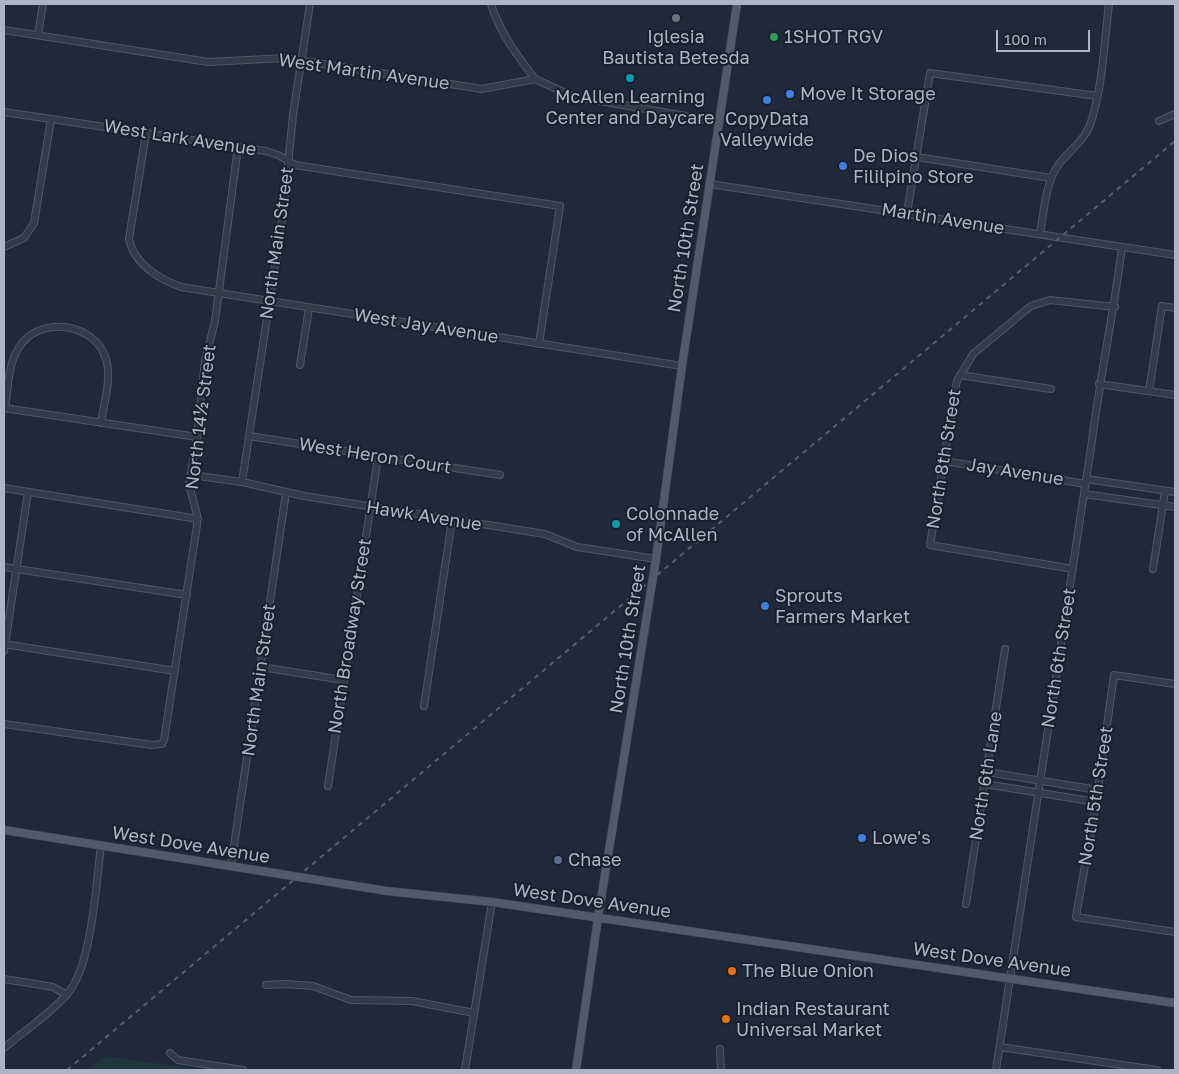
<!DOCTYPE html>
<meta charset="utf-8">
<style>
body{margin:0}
#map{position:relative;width:1179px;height:1074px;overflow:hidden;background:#1f2939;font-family:"Golos Text",sans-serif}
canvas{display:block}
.frame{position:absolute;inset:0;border:5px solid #acb5c6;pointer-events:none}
.scale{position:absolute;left:996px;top:30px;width:94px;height:22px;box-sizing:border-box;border:2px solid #acb5c6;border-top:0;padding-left:6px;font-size:15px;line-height:18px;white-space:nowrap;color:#acb5c6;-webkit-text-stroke:4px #18202d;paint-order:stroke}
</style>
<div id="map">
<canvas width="1179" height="1074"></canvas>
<div class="frame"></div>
<div class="scale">100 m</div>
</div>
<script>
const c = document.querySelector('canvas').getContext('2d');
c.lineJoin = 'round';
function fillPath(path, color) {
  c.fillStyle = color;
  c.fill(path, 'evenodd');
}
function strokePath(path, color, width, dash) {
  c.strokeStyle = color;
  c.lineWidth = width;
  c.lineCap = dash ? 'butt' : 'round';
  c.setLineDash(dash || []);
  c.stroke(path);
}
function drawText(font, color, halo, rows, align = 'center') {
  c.font = font + ' "Golos Text",sans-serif';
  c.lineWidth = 4;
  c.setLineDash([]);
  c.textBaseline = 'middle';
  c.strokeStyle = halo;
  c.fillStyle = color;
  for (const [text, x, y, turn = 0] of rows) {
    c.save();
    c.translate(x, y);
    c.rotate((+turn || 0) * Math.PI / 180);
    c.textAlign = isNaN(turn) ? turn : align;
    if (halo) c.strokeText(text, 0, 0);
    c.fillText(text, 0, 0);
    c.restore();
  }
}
const green = new Path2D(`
 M 105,1056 L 202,1070 L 87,1070 Z`);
const minor = new Path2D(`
 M 491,4 C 500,33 517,55 535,79
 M 4,30 L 208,62 L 285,58 L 482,89 L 535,79 L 572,96 L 719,122
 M 38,35 L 43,4
 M 4,112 L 266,151 L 278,155 L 295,165 L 560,206 L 539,344
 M 1159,121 L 1175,114
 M 146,133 L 129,239 C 134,264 159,279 181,287 L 682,366
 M 917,157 L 1051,178
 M 710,184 L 1175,255
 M 907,213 L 930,73 L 1097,96
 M 1040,234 C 1044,212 1045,183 1059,164 C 1069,151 1084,141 1090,125 C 1103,87 1104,43 1109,4
 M 4,247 L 24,238 L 34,223 L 51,119
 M 300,365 L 309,308
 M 960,375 L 1051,389
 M 1099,384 L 1175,395
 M 1149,391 L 1162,306 L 1175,308
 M 4,408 L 197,437
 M 5,408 C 8,389 8,365 18,349 C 37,315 94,321 106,359 C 112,378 104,403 101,423
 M 249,436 L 500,475
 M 944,461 L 1086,484
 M 191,475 L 242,482 L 304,496 L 545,534 L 577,547 L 656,559
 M 1086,479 L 1175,492
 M 242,482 L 283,213 L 293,115 L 310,4
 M 4,488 L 198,519
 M 1084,494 L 1175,507
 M 4,567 L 187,595
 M 1073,569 L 930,545 L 955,390 L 957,381 L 973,354 L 1031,306 L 1050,300 L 1115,307
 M 1153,569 L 1165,491
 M 4,644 L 175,671
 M 4,651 L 28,492
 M 261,667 L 343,680
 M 1175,684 L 1114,675 L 1098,790 L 1076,917 L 1175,932
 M 424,706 L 452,520
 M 4,724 L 152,745 L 162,744 L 164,740 L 197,525 L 197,515 L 189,484 L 197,437 L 205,361 L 215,321 L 238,147
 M 987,772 L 1098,790
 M 985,784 L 1096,802
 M 328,786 L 378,457
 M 231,866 L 286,493
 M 966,904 L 1005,649
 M 4,979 L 53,987 L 67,995
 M 266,985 L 285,984 L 313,986 L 351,1000 L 412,1001 L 474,1013
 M 1000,1047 L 1157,1070
 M 4,1048 C 23,1032 54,1011 68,993 C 92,964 96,885 101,845
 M 720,1049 L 721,1070
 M 170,1053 L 178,1060 L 243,1070
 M 465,1070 L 492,902
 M 996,1070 L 1092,441 C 1100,376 1114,312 1122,247`);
const major = new Path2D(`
 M 4,830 L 387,891 L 492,902 L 1175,1003
 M 576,1070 L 598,918 L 656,559 L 682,366 L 737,4`);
const rail = new Path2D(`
 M 67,1070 L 1175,141`);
const markers = [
 [676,18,5,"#6b7280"],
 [774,37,5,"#2e9e5b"],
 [630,78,5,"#0f9aa8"],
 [790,94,5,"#3f7fe0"],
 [767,100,5,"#3f7fe0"],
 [843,166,5,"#3f7fe0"],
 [616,524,5,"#0f9aa8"],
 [765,606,5,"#3f7fe0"],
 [862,838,5,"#3f7fe0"],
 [558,860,5,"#5c6f8a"],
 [732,971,5,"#e8710a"],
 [726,1019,5,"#e8710a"]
];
const poiNames = [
 ["Iglesia",676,37,"center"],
 ["Bautista Betesda",676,58,"center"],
 ["1SHOT RGV",784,37],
 ["Move It Storage",800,94],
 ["McAllen Learning",630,97,"center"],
 ["Center and Daycare",630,118,"center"],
 ["CopyData",767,119,"center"],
 ["Valleywide",767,140,"center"],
 ["De Dios",853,156],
 ["Fililpino Store",853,177],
 ["Colonnade",626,514],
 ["of McAllen",626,535],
 ["Sprouts",775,596],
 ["Farmers Market",775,617],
 ["Lowe's",872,838],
 ["Chase",568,860],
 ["The Blue Onion",742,971],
 ["Indian Restaurant",736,1009],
 ["Universal Market",736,1030]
];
const streetNames = [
 ["West Martin Avenue",364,72,8],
 ["West Lark Avenue",180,138,9],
 ["Martin Avenue",943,219,9],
 ["North 10th Street",686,238,-81],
 ["North Main Street",277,243,-82],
 ["West Jay Avenue",426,326,9],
 ["North 14½ Street",201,417,-83],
 ["West Heron Court",375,456,9],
 ["North 8th Street",944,459,-81],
 ["Jay Avenue",1015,472,9],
 ["Hawk Avenue",424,516,9],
 ["North Broadway Street",350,636,-81],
 ["North 10th Street",628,639,-81],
 ["North 6th Street",1059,658,-81],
 ["North Main Street",259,680,-82],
 ["North 6th Lane",986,776,-81],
 ["North 5th Street",1096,796,-81],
 ["West Dove Avenue",191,845,9],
 ["West Dove Avenue",592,901,8],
 ["West Dove Avenue",992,960,8]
];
fillPath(green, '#20363a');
strokePath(minor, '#505867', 8);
strokePath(major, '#3c4453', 9);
strokePath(minor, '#323b49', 6);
strokePath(major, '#505a69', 8);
strokePath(rail, '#545e71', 2, [5, 5]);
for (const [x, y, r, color] of markers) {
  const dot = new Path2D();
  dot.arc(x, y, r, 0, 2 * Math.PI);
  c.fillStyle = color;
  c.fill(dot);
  strokePath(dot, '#18202d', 2);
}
drawText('18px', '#acb5c6', '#18202d', poiNames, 'left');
drawText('18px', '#acb5c6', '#18202d', streetNames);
</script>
